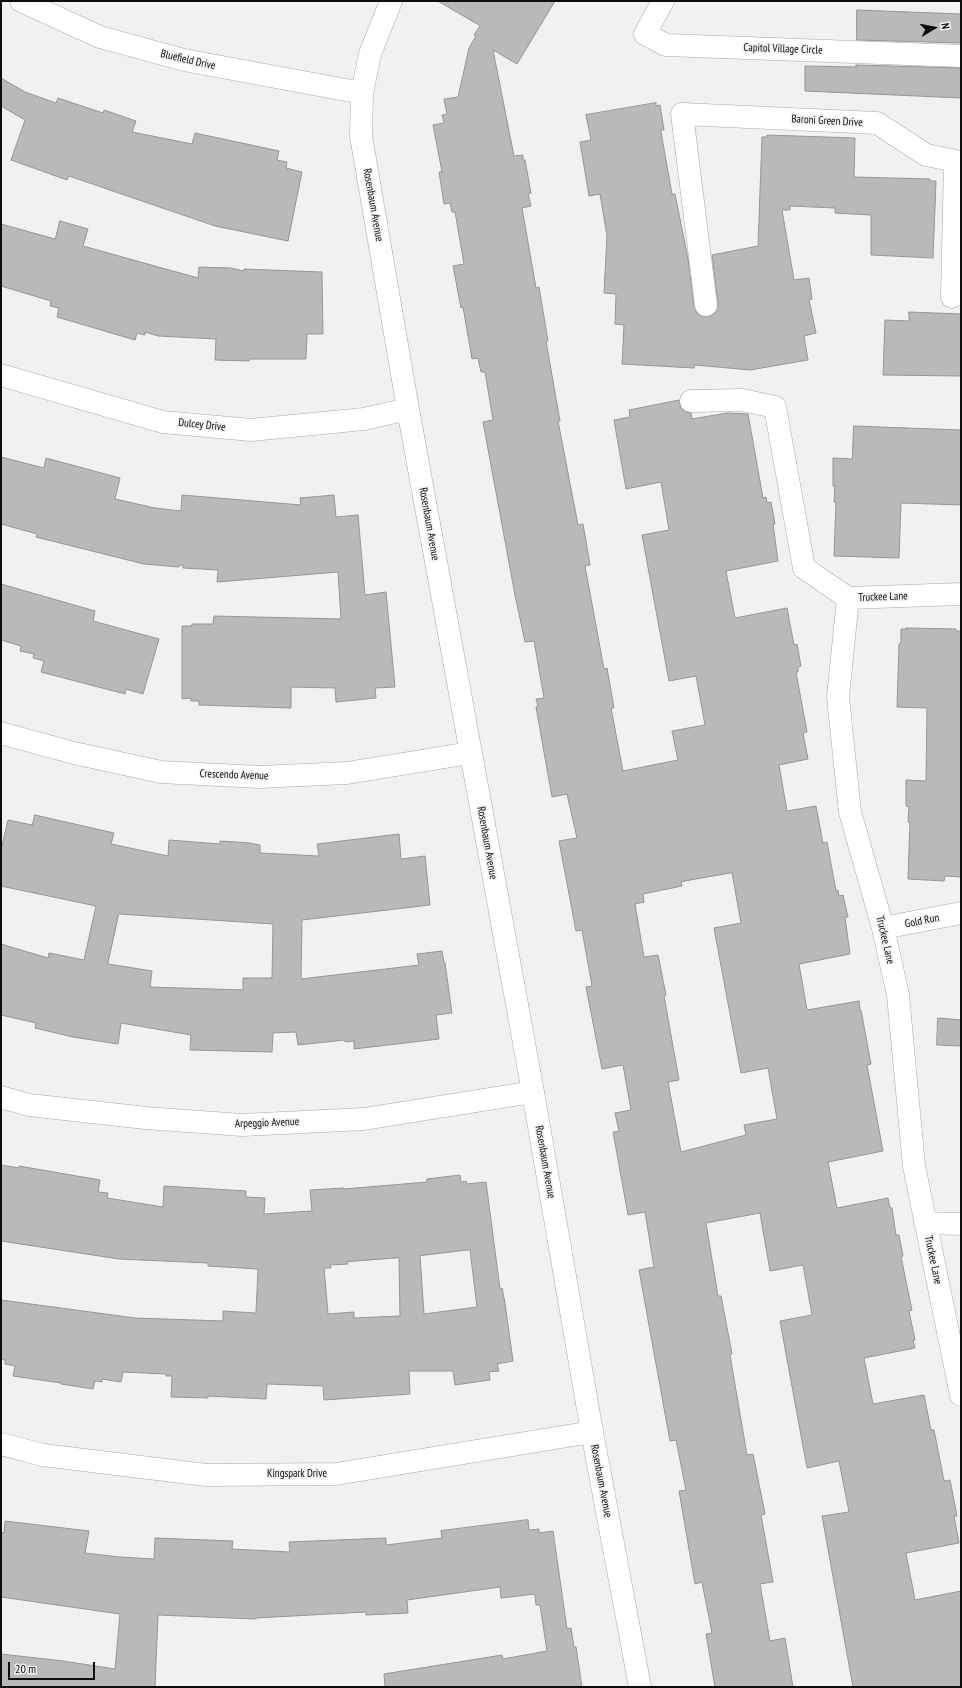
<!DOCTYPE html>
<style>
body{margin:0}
#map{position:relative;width:962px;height:1688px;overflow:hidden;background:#f1f1f3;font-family:"PT Sans Narrow",sans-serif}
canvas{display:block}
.frame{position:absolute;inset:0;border:2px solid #0d0d0e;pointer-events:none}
.north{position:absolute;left:914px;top:8px;width:40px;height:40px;-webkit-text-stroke:3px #f1f1f3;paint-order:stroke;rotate:80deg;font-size:11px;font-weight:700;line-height:16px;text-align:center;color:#0d0d0e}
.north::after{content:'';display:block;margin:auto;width:14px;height:18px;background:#0d0d0e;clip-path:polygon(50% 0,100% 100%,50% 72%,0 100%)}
.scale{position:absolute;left:8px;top:1662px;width:87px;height:18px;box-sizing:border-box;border:2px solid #0d0d0e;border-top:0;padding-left:5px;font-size:12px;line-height:14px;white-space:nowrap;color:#0d0d0e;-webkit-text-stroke:3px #f1f1f3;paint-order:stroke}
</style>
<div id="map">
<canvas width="962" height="1688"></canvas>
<div class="frame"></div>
<div class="north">N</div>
<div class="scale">20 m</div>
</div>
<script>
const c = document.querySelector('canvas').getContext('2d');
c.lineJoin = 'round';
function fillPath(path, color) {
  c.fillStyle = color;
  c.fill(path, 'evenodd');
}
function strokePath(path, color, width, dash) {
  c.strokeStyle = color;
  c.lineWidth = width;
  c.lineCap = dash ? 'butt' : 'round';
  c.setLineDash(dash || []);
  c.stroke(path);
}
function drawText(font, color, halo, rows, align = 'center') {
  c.font = font + ' "PT Sans Narrow",sans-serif';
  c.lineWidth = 3;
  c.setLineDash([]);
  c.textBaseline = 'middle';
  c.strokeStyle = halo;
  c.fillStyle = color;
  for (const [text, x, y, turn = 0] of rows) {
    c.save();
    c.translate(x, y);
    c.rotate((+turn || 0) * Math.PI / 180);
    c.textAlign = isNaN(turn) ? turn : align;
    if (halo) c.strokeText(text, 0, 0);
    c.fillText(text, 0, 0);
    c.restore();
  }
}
const building = new Path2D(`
 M 438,1 L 555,1 L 517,64 L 493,50 L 514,156 L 523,155 L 523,160 L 525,160 L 531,193 L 528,194 L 531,206 L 522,208 L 536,288 L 539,287 L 548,341 L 546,341 L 560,421 L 558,421 L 578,525 L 583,524 L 590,565 L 585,566 L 604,669 L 607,668 L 614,708 L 611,708 L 623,771 L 678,760 L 672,731 L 705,725 L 696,676 L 669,681 L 642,535 L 669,530 L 661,482 L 626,489 L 614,420 L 630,417 L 629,410 L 679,400 L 681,408 L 685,412 L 691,413 L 692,419 L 727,413 L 748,414 L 763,498 L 766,497 L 767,503 L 771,502 L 775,524 L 773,524 L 778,561 L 726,571 L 735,618 L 787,608 L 794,645 L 797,644 L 801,666 L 798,667 L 798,672 L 796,672 L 807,732 L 803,733 L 808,759 L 779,765 L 787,811 L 816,806 L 823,843 L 827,842 L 836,891 L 838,890 L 839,896 L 843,895 L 848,917 L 845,917 L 850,954 L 799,964 L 807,1010 L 859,1001 L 860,1010 L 861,1010 L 870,1059 L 871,1064 L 867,1065 L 883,1151 L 828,1162 L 837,1208 L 888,1198 L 890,1208 L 892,1208 L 896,1235 L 899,1235 L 903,1256 L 901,1257 L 912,1310 L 909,1311 L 915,1340 L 913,1340 L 915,1348 L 864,1358 L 873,1404 L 924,1395 L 931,1430 L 934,1430 L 944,1481 L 950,1480 L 957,1516 L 954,1516 L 959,1543 L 906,1553 L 915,1600 L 961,1591 L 961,1687 L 853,1687 L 822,1516 L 849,1512 L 839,1461 L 807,1468 L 780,1321 L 812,1315 L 803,1265 L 770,1271 L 760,1213 L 706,1223 L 718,1296 L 721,1296 L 732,1354 L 730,1355 L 747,1455 L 753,1454 L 765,1514 L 761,1515 L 773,1582 L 760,1584 L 770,1641 L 785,1638 L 793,1687 L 715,1687 L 706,1634 L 712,1633 L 702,1582 L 695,1584 L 679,1491 L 686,1490 L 676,1440 L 670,1441 L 639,1270 L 654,1267 L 645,1212 L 628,1215 L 613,1132 L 619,1131 L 615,1113 L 631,1110 L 623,1065 L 602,1069 L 586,987 L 592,986 L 582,930 L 576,931 L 559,841 L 577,838 L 567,794 L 552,797 L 536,707 L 538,706 L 536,699 L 544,698 L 534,641 L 525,642 L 515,595 L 483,422 L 493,420 L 485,372 L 481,372 L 478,358 L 472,359 L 463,307 L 461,308 L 453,266 L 464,264 L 455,212 L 452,212 L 450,203 L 444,204 L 439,172 L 442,172 L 433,125 L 444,123 L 442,115 L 447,114 L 444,99 L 458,97 L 469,48 L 476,36 L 474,35 L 480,26 ZM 732,873 L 741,923 L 714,928 L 741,1073 L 768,1068 L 777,1119 L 744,1125 L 746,1135 L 681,1152 L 668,1082 L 679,1080 L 664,996 L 666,995 L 658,955 L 644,957 L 635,904 L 644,902 L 643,894 L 682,886 L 681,882 Z
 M 857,10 L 961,14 L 961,43 L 857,40 Z
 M 856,65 L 961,68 L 961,98 L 805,91 L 805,66 L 856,67 Z
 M 1,78 L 25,92 L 56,103 L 58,98 L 103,113 L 104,110 L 136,121 L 132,132 L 192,144 L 195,133 L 279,151 L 277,160 L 287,162 L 286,168 L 302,172 L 288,241 L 215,226 L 69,176 L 67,180 L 11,160 L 25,120 L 1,106 Z
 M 656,103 L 656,106 L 660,105 L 664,130 L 661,130 L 661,132 L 672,194 L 675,194 L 688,259 L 694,307 L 696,312 L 701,316 L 707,317 L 713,315 L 718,309 L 718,303 L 712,255 L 758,246 L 762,137 L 767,137 L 767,135 L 855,138 L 854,177 L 930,179 L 930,181 L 936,181 L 933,258 L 871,255 L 871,215 L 835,213 L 835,208 L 790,206 L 790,210 L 782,210 L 794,280 L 809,278 L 812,299 L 809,300 L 816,333 L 804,336 L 808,360 L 750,370 L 695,365 L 694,368 L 622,364 L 624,325 L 615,324 L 616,294 L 604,293 L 607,236 L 600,194 L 589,196 L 580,142 L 591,140 L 586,115 Z
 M 60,221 L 88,229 L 83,246 L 198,278 L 199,267 L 231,268 L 243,271 L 244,269 L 322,272 L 323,334 L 307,334 L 306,359 L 250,359 L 249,361 L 215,360 L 216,339 L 158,336 L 145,332 L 145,335 L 137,333 L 135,340 L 57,317 L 59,308 L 50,306 L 51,301 L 1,286 L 1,224 L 55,239 Z
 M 909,312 L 961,314 L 961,376 L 883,375 L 885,320 L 909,321 Z
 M 854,426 L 961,430 L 961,505 L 901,503 L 899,558 L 834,556 L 836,502 L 834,502 L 835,486 L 833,486 L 833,458 L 852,459 Z
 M 1,457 L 44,468 L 46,458 L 120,478 L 115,499 L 155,508 L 181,511 L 182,495 L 301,505 L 300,498 L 334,495 L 336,517 L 358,515 L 365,595 L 386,592 L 395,687 L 375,688 L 376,698 L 336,702 L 335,688 L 291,687 L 291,708 L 199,705 L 199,701 L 191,701 L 191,698 L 182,699 L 182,626 L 192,626 L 192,624 L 213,624 L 214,616 L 341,619 L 338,572 L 217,582 L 218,570 L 183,568 L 183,565 L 180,565 L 179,567 L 144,564 L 36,537 L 37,534 L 1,524 Z
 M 1,584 L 95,611 L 93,621 L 159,639 L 143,694 L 126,689 L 125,694 L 41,672 L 44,661 L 33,658 L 34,654 L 20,651 L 21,646 L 1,640 Z
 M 906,628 L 956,629 L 956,631 L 961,631 L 961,877 L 945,876 L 944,881 L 908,879 L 910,822 L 908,822 L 909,807 L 906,806 L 906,780 L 926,781 L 927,708 L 897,707 L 899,644 L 901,643 L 901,629 L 906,629 Z
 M 35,815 L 114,833 L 111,844 L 168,856 L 169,840 L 220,844 L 220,841 L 250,843 L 260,845 L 260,853 L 319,856 L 317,844 L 399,834 L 401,859 L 425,856 L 430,905 L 302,920 L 301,979 L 419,965 L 417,954 L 442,951 L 444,963 L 445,963 L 452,1013 L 436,1015 L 439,1039 L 354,1049 L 354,1041 L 345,1042 L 345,1040 L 298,1045 L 296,1032 L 273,1033 L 272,1052 L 190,1050 L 191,1035 L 121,1023 L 118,1044 L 73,1037 L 35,1028 L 36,1023 L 1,1015 L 1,944 L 48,958 L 49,953 L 84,960 L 96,906 L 1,886 L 1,850 L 8,820 L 32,825 ZM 119,914 L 273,924 L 272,978 L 243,978 L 243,990 L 150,987 L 152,971 L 108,964 Z
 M 938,1018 L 961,1020 L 961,1046 L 937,1045 Z
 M 1,1165 L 19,1168 L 19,1166 L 100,1180 L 98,1192 L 108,1193 L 107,1198 L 163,1207 L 164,1186 L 246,1191 L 246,1197 L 265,1198 L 264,1214 L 312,1211 L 310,1190 L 344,1188 L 344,1189 L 427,1182 L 427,1179 L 460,1175 L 461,1182 L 466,1181 L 467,1184 L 486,1182 L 500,1289 L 502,1288 L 505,1303 L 513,1361 L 497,1364 L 499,1371 L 489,1372 L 490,1380 L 455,1385 L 453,1371 L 409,1371 L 410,1394 L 324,1400 L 323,1386 L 267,1384 L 266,1399 L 208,1396 L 208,1398 L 171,1397 L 172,1376 L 166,1376 L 166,1374 L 123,1372 L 121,1382 L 102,1379 L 102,1382 L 95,1381 L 93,1389 L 61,1384 L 61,1383 L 13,1376 L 15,1366 L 5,1364 L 5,1360 L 1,1359 L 1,1300 L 135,1318 L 223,1321 L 223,1311 L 256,1313 L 258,1269 L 208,1266 L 208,1263 L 119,1259 L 1,1241 ZM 470,1250 L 477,1307 L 424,1314 L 420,1256 ZM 399,1258 L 400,1316 L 354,1318 L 354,1312 L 328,1314 L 324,1268 L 331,1268 L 330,1265 L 348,1264 L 347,1262 Z
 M 528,1520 L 529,1530 L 539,1529 L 539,1533 L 553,1531 L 567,1629 L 571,1628 L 574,1647 L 576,1647 L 582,1687 L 385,1687 L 384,1674 L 502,1655 L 503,1659 L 547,1651 L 540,1605 L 536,1605 L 535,1594 L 501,1598 L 500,1587 L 407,1600 L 408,1613 L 366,1615 L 366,1612 L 256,1618 L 255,1619 L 158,1615 L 155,1687 L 1,1687 L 1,1654 L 63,1661 L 115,1669 L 120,1614 L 1,1597 L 1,1532 L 4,1533 L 5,1521 L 89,1531 L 85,1553 L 120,1557 L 154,1559 L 155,1538 L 233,1541 L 232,1549 L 290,1552 L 289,1542 L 386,1538 L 386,1545 L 442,1538 L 441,1531 Z`);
const minor = new Path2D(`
 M 21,1 L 100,37 L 184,60 L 362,93
 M 391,1 L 370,54 L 362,93 L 361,136 L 408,409 L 533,1092 L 592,1432 L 640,1687
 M 663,1 L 645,34 L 666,45 L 961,56
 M 952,297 L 955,162
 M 706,305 L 682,114 L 877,123 L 926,155 L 961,162
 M 1,375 L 163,422 L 251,430 L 364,419 L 408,409
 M 691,401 L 742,400 L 775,407 L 804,568 L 848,598
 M 848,598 L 838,697 L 850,812 L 883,928 L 898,995 L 914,1166 L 961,1395
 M 848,598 L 961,594
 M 1,733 L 74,753 L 161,772 L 260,777 L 347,773 L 470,753
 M 883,928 L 961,913
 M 1,1097 L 29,1105 L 146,1118 L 242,1125 L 364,1119 L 533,1092
 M 925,1223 L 961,1224
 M 1,1444 L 43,1455 L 206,1475 L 336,1474 L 592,1432`);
const streetNames = [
 ["Capitol Village Circle",783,49,2],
 ["Bluefield Drive",188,60,13],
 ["Baroni Green Drive",827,121,3],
 ["Rosenbaum Avenue",373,205,80],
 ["Dulcey Drive",202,425,6],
 ["Rosenbaum Avenue",429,524,80],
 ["Truckee Lane",883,597,-2],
 ["Crescendo Avenue",234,775,2],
 ["Rosenbaum Avenue",487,843,80],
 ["Gold Run",922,921,-11],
 ["Truckee Lane",885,940,77],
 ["Arpeggio Avenue",267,1123,-2],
 ["Rosenbaum Avenue",545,1162,80],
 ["Truckee Lane",933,1260,78],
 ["Kingspark Drive",297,1474],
 ["Rosenbaum Avenue",601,1481,79]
];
fillPath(building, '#b9b9bc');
strokePath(building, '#959597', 1);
strokePath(minor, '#a9a9ac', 23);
strokePath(minor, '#fff', 22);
drawText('11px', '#0d0d0e', '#f1f1f3', streetNames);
</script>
